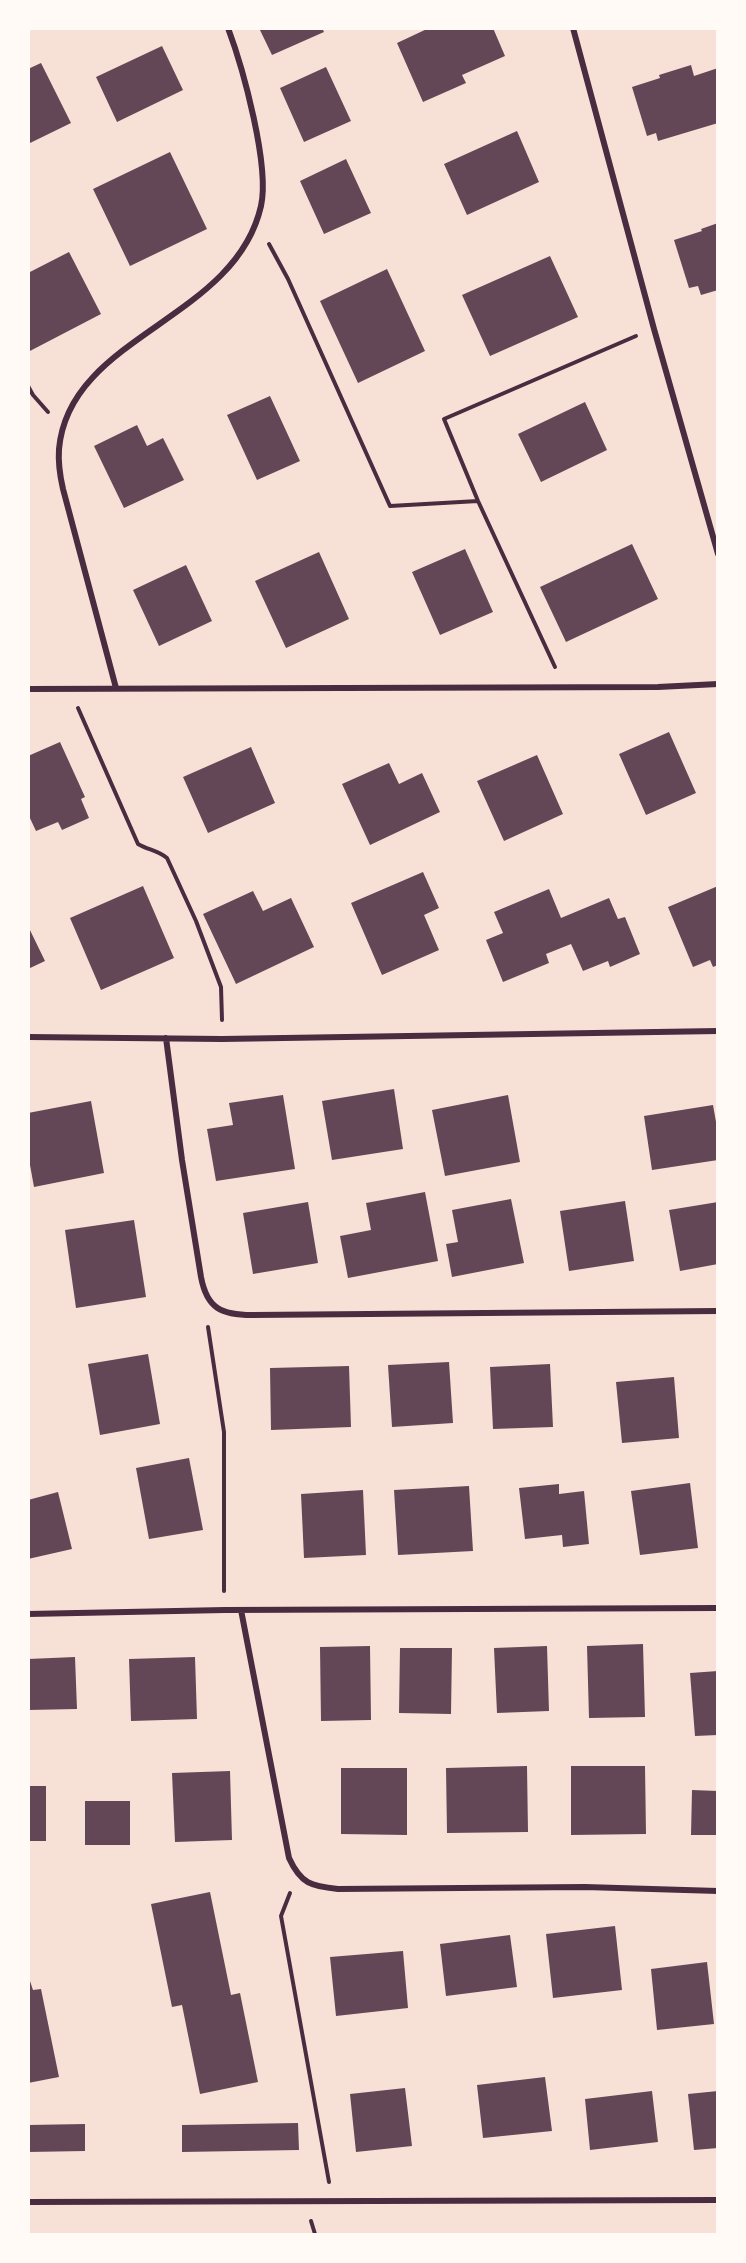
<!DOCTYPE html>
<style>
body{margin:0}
#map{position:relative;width:746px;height:2263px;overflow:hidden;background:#f7e1d7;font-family:"Varela Round",sans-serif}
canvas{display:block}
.frame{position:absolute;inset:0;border:30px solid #fffaf5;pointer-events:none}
</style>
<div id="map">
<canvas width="746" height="2263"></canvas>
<div class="frame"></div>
</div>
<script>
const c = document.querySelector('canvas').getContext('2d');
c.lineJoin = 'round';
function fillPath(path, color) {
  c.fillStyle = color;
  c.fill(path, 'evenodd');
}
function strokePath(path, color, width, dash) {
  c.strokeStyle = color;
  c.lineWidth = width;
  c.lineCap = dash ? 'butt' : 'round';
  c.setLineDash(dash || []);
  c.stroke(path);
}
const building = new Path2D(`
 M 259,28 L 322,28 L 324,32 L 272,55 Z
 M 429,28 L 493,28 L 505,56 L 462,75 L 466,83 L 423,102 L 397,43 Z
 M 162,46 L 183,90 L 117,122 L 96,77 Z
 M 41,63 L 71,123 L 28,144 L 28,69 Z
 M 691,65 L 694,76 L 718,68 L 718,123 L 658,141 L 656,133 L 647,136 L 632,87 L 660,78 L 659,75 Z
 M 326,67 L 351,121 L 304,142 L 280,88 Z
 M 517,131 L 539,182 L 467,215 L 444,164 Z
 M 170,152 L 207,229 L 130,266 L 93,189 Z
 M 346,159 L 371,213 L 324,234 L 300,181 Z
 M 718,223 L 718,290 L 701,295 L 698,286 L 689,288 L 674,240 L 702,231 L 701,229 Z
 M 69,252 L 101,314 L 28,352 L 28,273 Z
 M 550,256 L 578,317 L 490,356 L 462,295 Z
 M 387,269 L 425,351 L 358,383 L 320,301 Z
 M 270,396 L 300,461 L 257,480 L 227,415 Z
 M 585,402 L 607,450 L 541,482 L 518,434 Z
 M 137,425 L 147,446 L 163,438 L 184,480 L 124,508 L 94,446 Z
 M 632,544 L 658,599 L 566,642 L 540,587 Z
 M 465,549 L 493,612 L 440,635 L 412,572 Z
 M 319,552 L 349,619 L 286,648 L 255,581 Z
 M 186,565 L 212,621 L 159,646 L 133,590 Z
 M 669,732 L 696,793 L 646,815 L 619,754 Z
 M 60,742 L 85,797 L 81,799 L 89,818 L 62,830 L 58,822 L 36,831 L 28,814 L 28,756 Z
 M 251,747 L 275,803 L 208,833 L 183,777 Z
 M 537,755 L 563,814 L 504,841 L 477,781 Z
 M 389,763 L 399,784 L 422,773 L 440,812 L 370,845 L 342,784 Z
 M 423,872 L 439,908 L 424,915 L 439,950 L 382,975 L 351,903 Z
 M 143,886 L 174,958 L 101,990 L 70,918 Z
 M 718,886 L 718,965 L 713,967 L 710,960 L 693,967 L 668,907 Z
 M 549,889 L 561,918 L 609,898 L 618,919 L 625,917 L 640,954 L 610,967 L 608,961 L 583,971 L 571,944 L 546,954 L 549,963 L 503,982 L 486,940 L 503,933 L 494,912 Z
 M 253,891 L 263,911 L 291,898 L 314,947 L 236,984 L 203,914 Z
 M 28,926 L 45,961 L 28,969 Z
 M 394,1089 L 403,1149 L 332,1160 L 322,1101 Z
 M 283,1095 L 295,1169 L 216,1181 L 207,1129 L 233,1125 L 229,1103 Z
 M 508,1095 L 520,1162 L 445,1176 L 432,1110 Z
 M 91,1101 L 104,1173 L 34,1187 L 28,1154 L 28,1113 Z
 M 713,1105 L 718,1133 L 718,1160 L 652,1170 L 644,1116 Z
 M 425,1192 L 438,1261 L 348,1278 L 340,1236 L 371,1230 L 366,1203 Z
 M 511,1199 L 524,1263 L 452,1277 L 446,1244 L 458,1242 L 452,1210 Z
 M 625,1201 L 634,1261 L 569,1271 L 560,1211 Z
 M 308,1202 L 318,1263 L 253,1274 L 243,1213 Z
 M 718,1202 L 718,1264 L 680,1271 L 669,1210 Z
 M 134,1220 L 146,1297 L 76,1308 L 65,1230 Z
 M 148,1354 L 160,1424 L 100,1435 L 88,1364 Z
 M 449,1362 L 453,1423 L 392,1427 L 388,1365 Z
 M 550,1364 L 553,1427 L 493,1429 L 490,1367 Z
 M 349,1366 L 351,1427 L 271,1430 L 270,1368 Z
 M 674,1377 L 679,1438 L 622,1443 L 616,1382 Z
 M 189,1458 L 203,1530 L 149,1539 L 136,1468 Z
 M 690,1483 L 698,1548 L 640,1555 L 631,1491 Z
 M 559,1484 L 559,1494 L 584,1491 L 589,1544 L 563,1547 L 562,1535 L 525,1539 L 519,1488 Z
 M 469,1486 L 473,1551 L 398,1555 L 394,1490 Z
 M 363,1490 L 366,1555 L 304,1558 L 301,1494 Z
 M 58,1492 L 72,1549 L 28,1559 L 28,1500 Z
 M 643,1644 L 645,1717 L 589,1718 L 587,1646 Z
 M 370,1646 L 371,1720 L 321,1721 L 320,1647 Z
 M 547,1646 L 549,1711 L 497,1713 L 494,1648 Z
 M 400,1648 L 452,1648 L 451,1714 L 399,1713 Z
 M 75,1657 L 77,1709 L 28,1710 L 28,1659 Z
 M 195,1657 L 197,1719 L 131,1721 L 129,1659 Z
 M 718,1671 L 718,1735 L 695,1736 L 690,1673 Z
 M 527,1766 L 528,1832 L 447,1833 L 446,1768 Z
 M 571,1766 L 645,1766 L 646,1834 L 571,1835 Z
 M 341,1768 L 407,1768 L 407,1835 L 341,1834 Z
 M 230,1771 L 232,1840 L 175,1842 L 172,1773 Z
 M 28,1786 L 46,1786 L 46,1841 L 28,1841 Z
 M 692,1790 L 718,1791 L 718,1835 L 691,1835 Z
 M 85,1801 L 130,1801 L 130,1845 L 85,1845 Z
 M 210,1892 L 231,1995 L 240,1993 L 258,2082 L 200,2094 L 182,2005 L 172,2007 L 151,1904 Z
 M 615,1926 L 622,1990 L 553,1998 L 546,1934 Z
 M 510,1935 L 517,1987 L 446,1996 L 440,1944 Z
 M 403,1951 L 408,2008 L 336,2016 L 330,1957 Z
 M 707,1962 L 714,2024 L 657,2030 L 651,1969 Z
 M 28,1975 L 33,1990 L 41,1989 L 59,2077 L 28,2083 Z
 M 545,2077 L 552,2131 L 483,2138 L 477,2085 Z
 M 405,2088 L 412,2146 L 356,2152 L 350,2094 Z
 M 652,2091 L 658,2142 L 590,2150 L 585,2099 Z
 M 718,2091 L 718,2148 L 694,2150 L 688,2094 Z
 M 298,2123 L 299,2150 L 182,2152 L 182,2125 Z
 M 85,2124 L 85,2151 L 28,2152 L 28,2125 Z`);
const path = new Path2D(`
 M 269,244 L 288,279 L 390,506 L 478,501
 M 28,386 L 33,395 L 48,412
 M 555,667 L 478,501 L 444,419 L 636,336
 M 78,708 L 138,844 C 148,850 157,850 167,858 L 196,921 L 221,987 L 222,1020
 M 208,1327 L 224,1432 L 224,1591
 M 290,1893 L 281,1916 L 329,2182
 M 311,2221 L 315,2234`);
const minor = new Path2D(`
 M 573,28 L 654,329 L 718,554
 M 116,688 L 63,489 C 60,476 58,463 59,449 C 69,335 235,321 261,206 C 270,166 243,68 228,28
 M 28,689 L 658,687 L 718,684
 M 28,1037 L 222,1039 L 718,1031
 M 166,1038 L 182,1160 L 201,1277 C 207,1309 222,1315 252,1315 L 718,1311
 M 241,1610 L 289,1858 C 301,1884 311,1886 338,1889 L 585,1887 L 718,1891
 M 28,1614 L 225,1610 L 718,1608
 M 28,2202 L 718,2200`);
fillPath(building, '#644757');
strokePath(path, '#4a2c40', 4);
strokePath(minor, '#4a2c40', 6);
</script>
